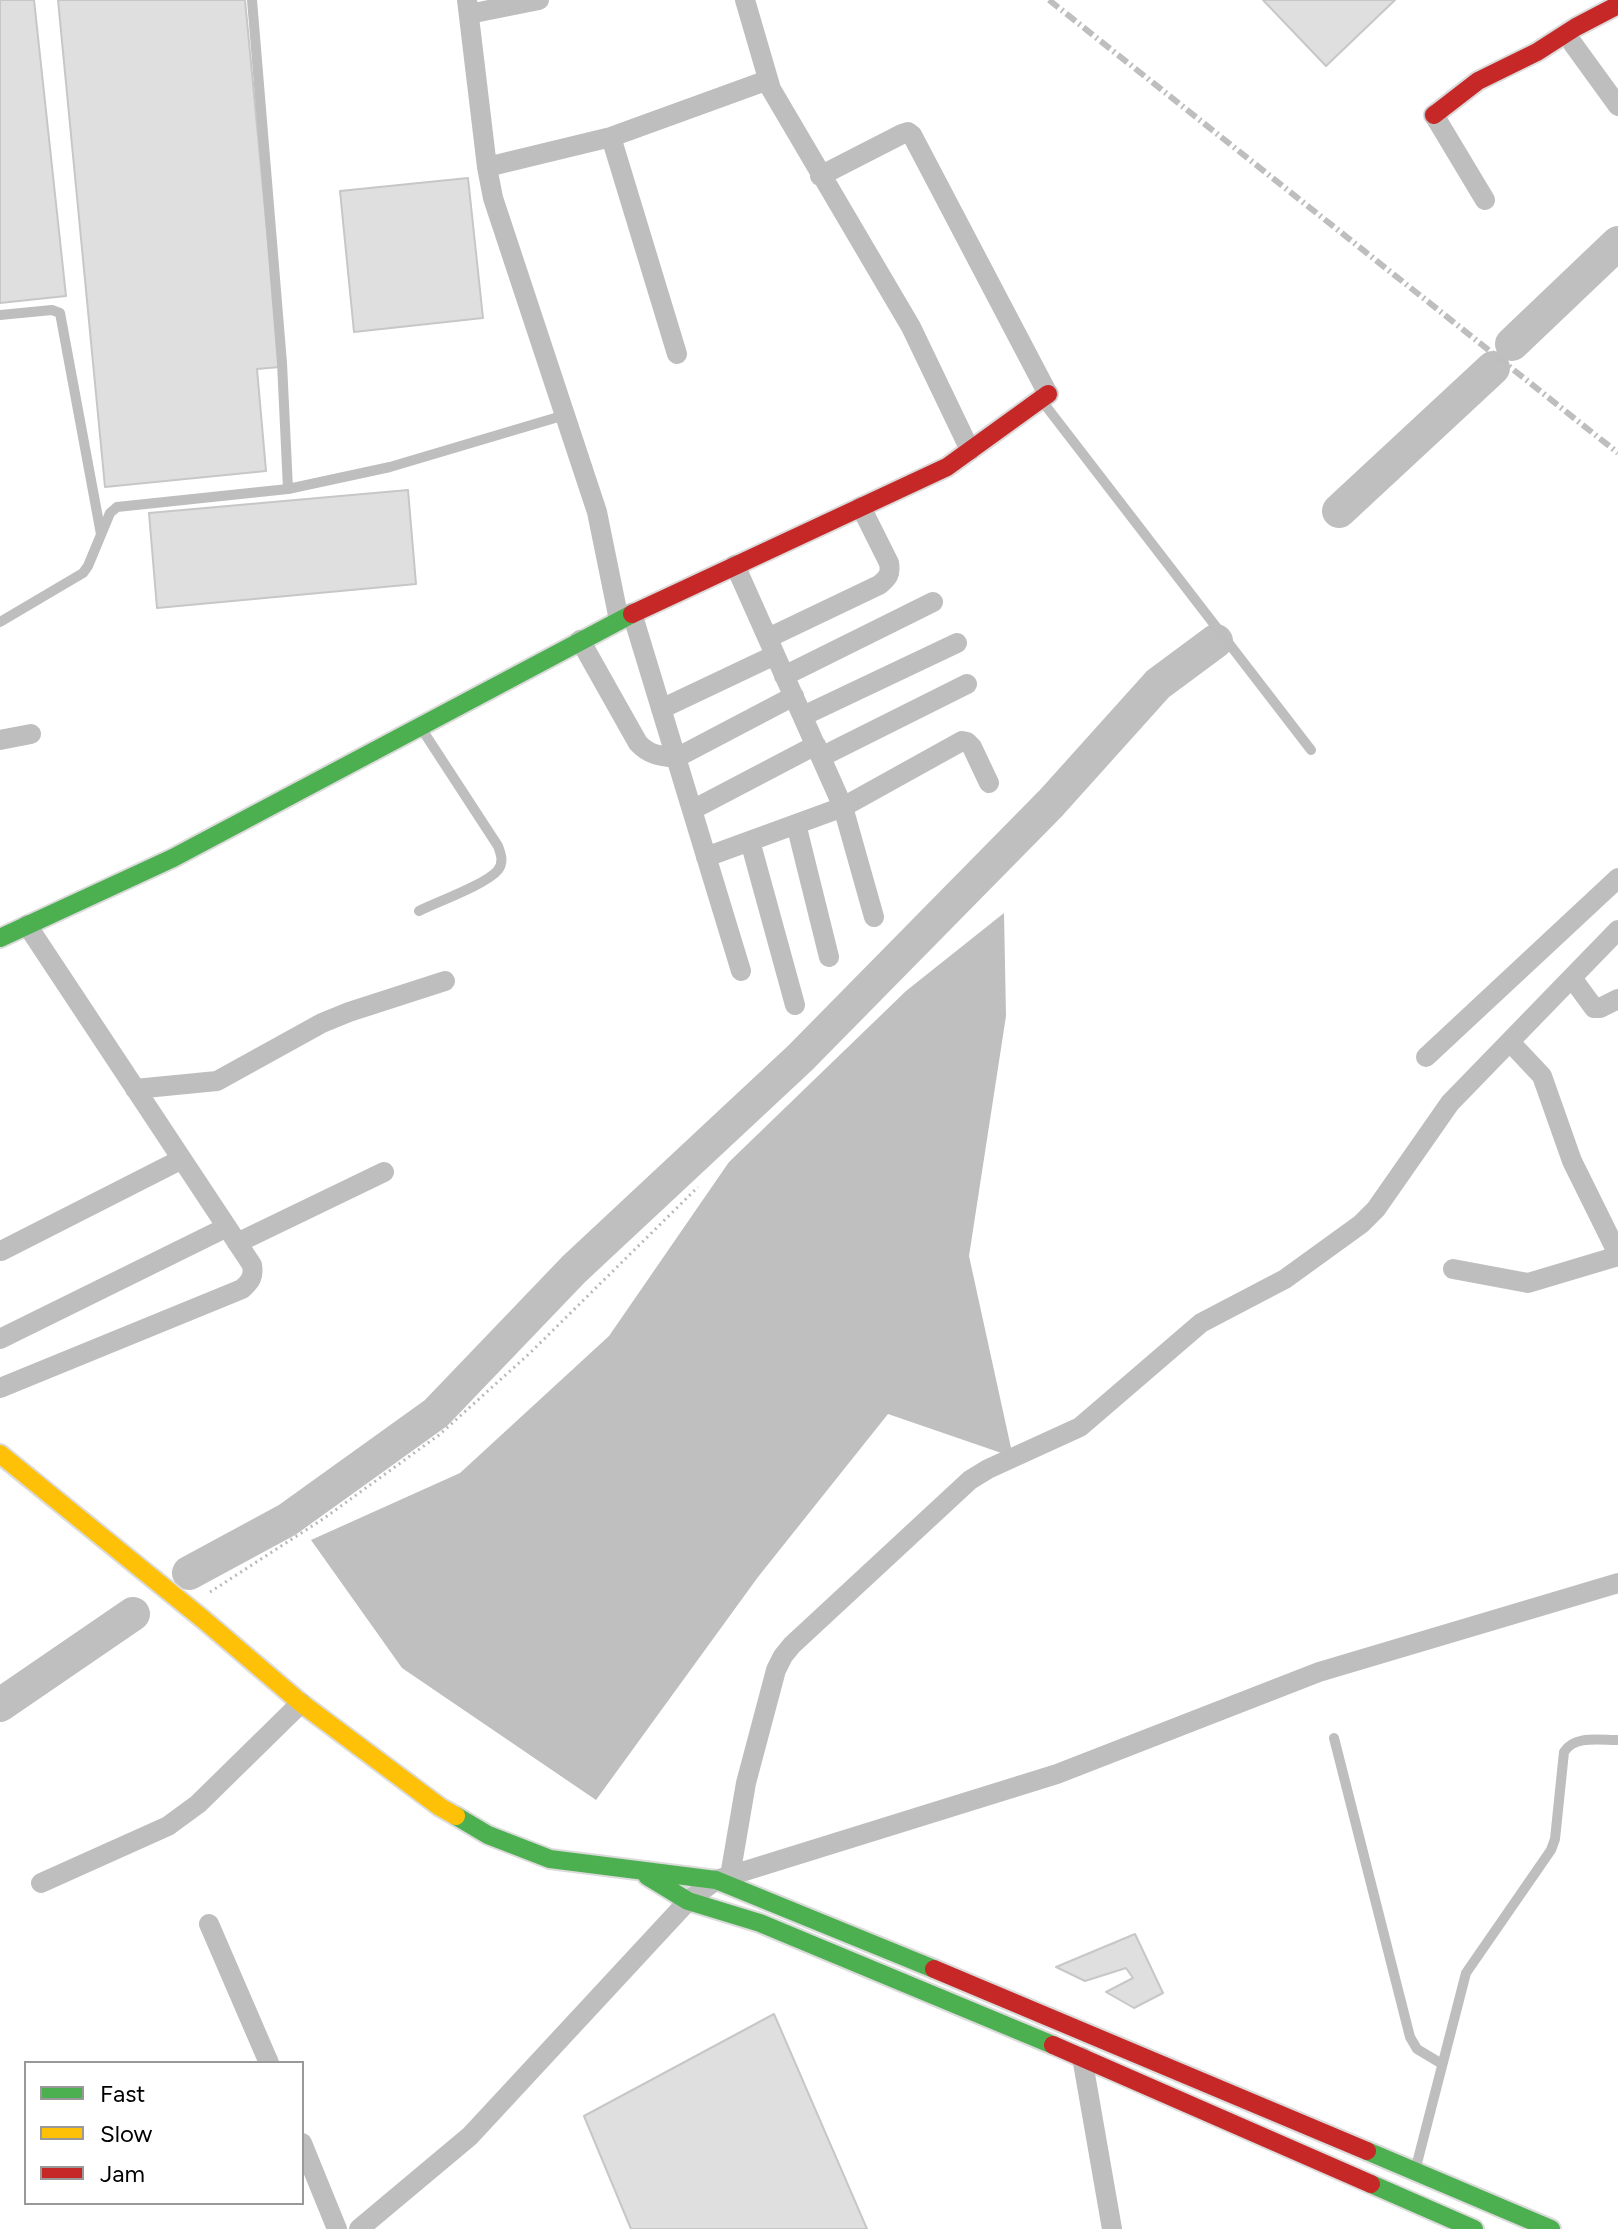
<!DOCTYPE html>
<style>
body{margin:0}
#map{position:relative;width:1618px;height:2229px;overflow:hidden;background:#fff;font-family:Figtree,sans-serif}
canvas{display:block}
.legend{position:absolute;left:24px;top:2061px;width:280px;height:144px;box-sizing:border-box;background:#fff;border:2px solid #999;margin:0;padding:10px 14px;list-style:none;font-size:24px;color:#000}
.legend li{display:flex;align-items:center;gap:16px;height:40px}
.legend b{width:40px;border:2px solid #999}
</style>
<div id="map">
<canvas width="1618" height="2229"></canvas>
<ul class="legend">
<li><b style="height:10px;background:#4caf50"></b>Fast</li>
<li><b style="height:10px;background:#ffc107"></b>Slow</li>
<li><b style="height:10px;background:#c62828"></b>Jam</li>
</ul>
</div>
<script>
const c = document.querySelector('canvas').getContext('2d');
c.lineJoin = 'round';
function fillPath(path, color) {
  c.fillStyle = color;
  c.fill(path, 'evenodd');
}
function strokePath(path, color, width, dash) {
  c.strokeStyle = color;
  c.lineWidth = width;
  c.lineCap = dash ? 'butt' : 'round';
  c.setLineDash(dash || []);
  c.stroke(path);
}
const water = new Path2D(`
 M 1004,913 L 1006,1016 L 969,1256 L 1013,1457 L 888,1414 L 758,1577 L 596,1800 L 402,1668 L 311,1540 L 460,1473 L 609,1336 L 729,1162 L 906,991 Z`);
const river = new Path2D(`
 M 1512,344 L 1618,243
 M 1339,511 L 1493,368
 M 189,1573 L 287,1520 L 436,1413 L 574,1269 L 800,1058 L 1051,803 L 1158,684 L 1216,641
 M 0,1705 L 133,1614`);
const building = new Path2D(`
 M 0,0 L 34,0 L 66,296 L 0,303 Z
 M 58,0 L 245,0 L 280,367 L 257,369 L 266,471 L 105,487 Z
 M 1263,0 L 1395,0 L 1326,66 Z
 M 468,178 L 483,318 L 354,332 L 340,191 Z
 M 408,490 L 416,584 L 157,608 L 149,513 Z
 M 1135,1934 L 1163,1993 L 1134,2008 L 1106,1992 L 1133,1978 L 1126,1968 L 1085,1981 L 1056,1967 Z
 M 774,2014 L 867,2229 L 631,2229 L 584,2116 Z`);
const path = new Path2D(`
 M 210,1592 L 323,1519 L 439,1435 L 530,1353 L 698,1187`);
const lane = new Path2D(`
 M 252,0 L 282,363 L 288,489
 M 0,315 L 52,310 L 60,313 L 101,534
 M 1042,401 L 1311,750
 M 0,622 L 83,573 L 88,566 L 110,513 L 117,507 L 288,489 L 390,467 L 565,415
 M 419,911 C 437,902 487,884 498,870 C 504,862 501,854 498,846 L 423,731
 M 1334,1738 L 1410,2037 L 1417,2049 L 1442,2064
 M 1416,2167 L 1466,1973 L 1551,1850 L 1555,1839 L 1564,1752 C 1574,1735 1600,1740 1618,1740`);
const street = new Path2D(`
 M 467,0 L 487,167 L 493,198 L 597,512 L 619,620
 M 745,0 L 771,89 L 911,327 L 970,450
 M 469,14 L 539,0
 M 1573,44 L 1618,106
 M 1434,115 L 1485,200
 M 611,137 L 677,354
 M 487,167 L 611,137 L 768,80
 M 820,176 L 902,134 L 908,132 L 912,135 L 1048,394
 M 735,565 L 843,807 L 874,917
 M 632,613 L 741,971
 M 768,638 L 879,585 C 888,578 891,574 889,563 L 861,507
 M 580,640 L 638,743 C 649,755 660,756 676,758 L 794,696
 M 784,676 L 933,602
 M 661,709 L 775,655
 M 803,716 L 957,643
 M 0,740 L 31,734
 M 821,757 L 967,684
 M 692,810 L 816,745
 M 796,824 L 829,957
 M 750,841 L 795,1005
 M 706,857 L 843,807 L 962,741 L 967,742 L 972,747 L 989,783
 M 1572,978 L 1594,1008 L 1600,1008 L 1618,999
 M 1510,1042 L 1542,1076 L 1572,1161 L 1618,1254
 M 1426,1057 L 1618,878
 M 135,1089 L 217,1081 L 322,1023 L 349,1012 L 445,981
 M 237,1243 L 384,1172
 M 1,1251 L 182,1159
 M 1453,1269 L 1528,1283 L 1618,1256
 M 0,1339 L 227,1227
 M 0,1388 L 242,1289 C 251,1281 254,1276 252,1265 L 27,925
 M 730,1876 L 746,1783 L 776,1670 L 783,1656 L 792,1645 L 970,1480 L 988,1469 L 1080,1427 L 1201,1323 L 1285,1279 L 1361,1224 L 1376,1209 L 1450,1103 L 1618,930
 M 41,1883 L 168,1826 L 198,1804 L 301,1703
 M 209,1924 L 269,2063
 M 1082,2057 L 1112,2229
 M 302,2143 L 337,2229
 M 359,2229 L 470,2136 L 688,1901 L 716,1880 L 1057,1774 L 1319,1672 L 1618,1583`);
const fast = new Path2D(`
 M 0,938 L 173,858 L 632,614
 M 456,1816 L 488,1835 L 550,1859 L 716,1880 L 934,1969
 M 647,1876 L 688,1901 L 760,1923 L 1053,2045
 M 1367,2151 L 1551,2229
 M 1371,2184 L 1474,2229`);
const slow = new Path2D(`
 M 0,1454 L 204,1620 L 301,1703 L 440,1807 L 456,1816`);
const jam = new Path2D(`
 M 1434,115 L 1478,81 L 1537,52 L 1576,27 L 1618,5
 M 632,614 L 947,467 L 1048,394
 M 934,1969 L 1367,2151
 M 1053,2045 L 1371,2184`);
const rail = new Path2D(`
 M 1049,0 L 1618,453`);
fillPath(water, '#bfbfbf');
strokePath(river, '#bfbfbf', 34);
fillPath(building, '#dfdfdf');
strokePath(building, '#c7c7c7', 2);
strokePath(fast, '#dbdbdb', 22);
strokePath(slow, '#dbdbdb', 22);
strokePath(jam, '#dbdbdb', 22);
strokePath(path, '#b9b9b9', 3, [2, 4]);
strokePath(lane, '#bebebe', 10);
strokePath(street, '#bebebe', 20);
strokePath(fast, '#4caf50', 18);
strokePath(slow, '#ffc107', 18);
strokePath(jam, '#c62828', 18);
strokePath(rail, '#bebebe', 6, [12, 4, 2, 4]);
</script>
